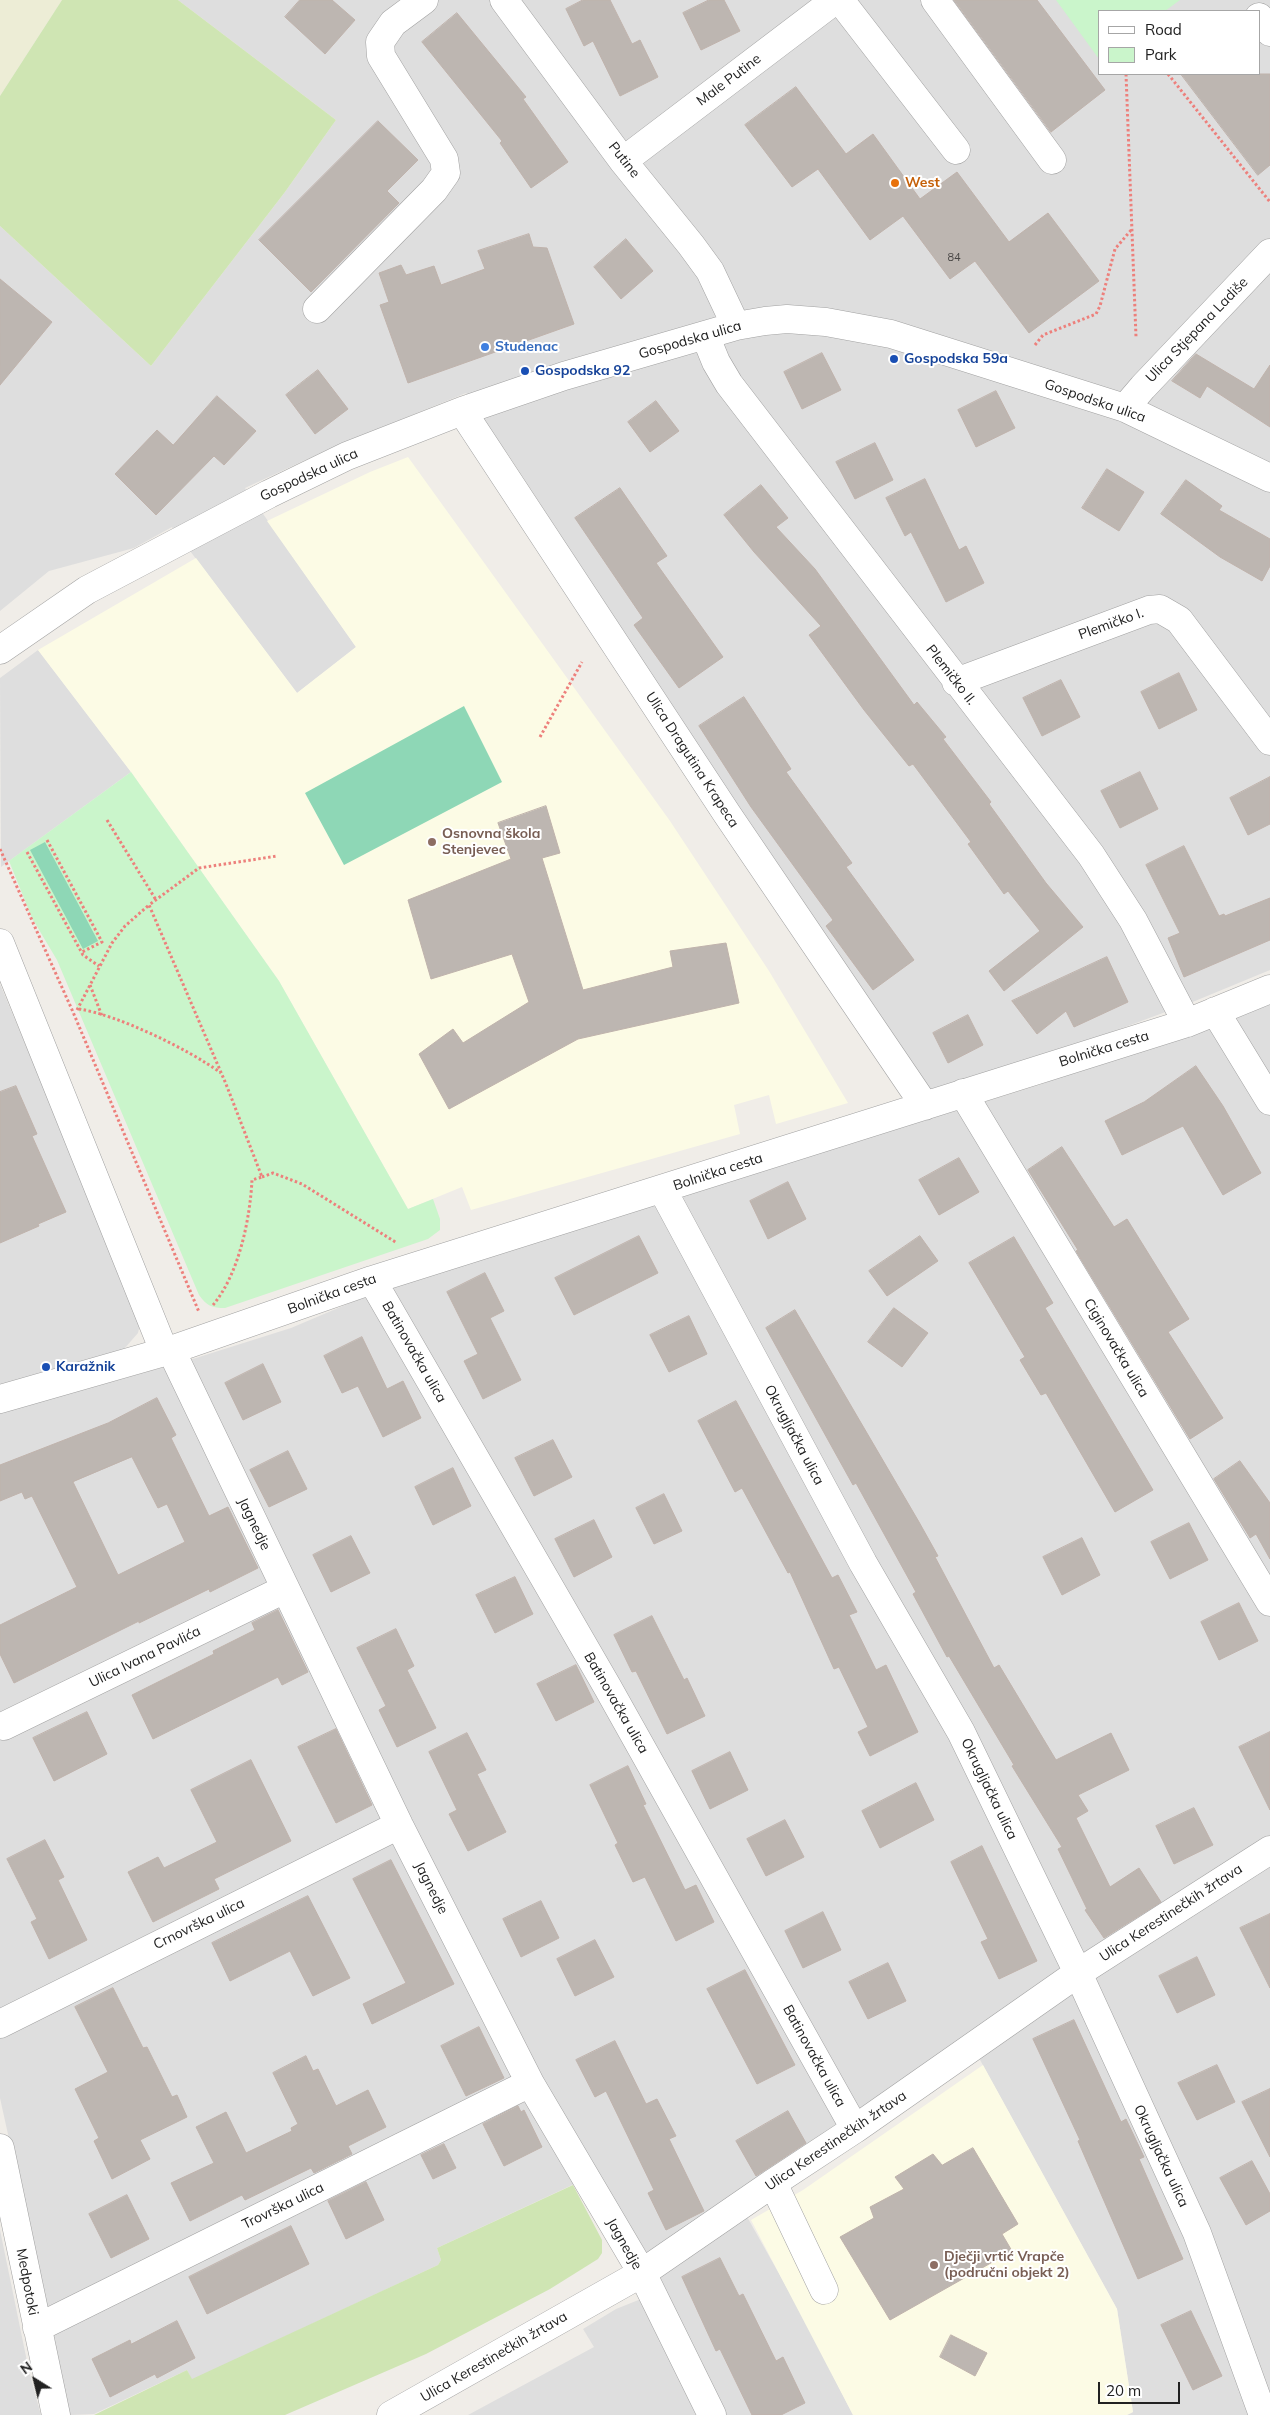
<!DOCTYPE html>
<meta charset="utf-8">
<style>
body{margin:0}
#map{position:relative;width:1270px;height:2415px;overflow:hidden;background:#f0ede8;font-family:Mulish,sans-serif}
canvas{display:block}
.legend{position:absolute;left:1098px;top:10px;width:162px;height:65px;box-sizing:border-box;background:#fff;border:1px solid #a6a6a6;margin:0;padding:6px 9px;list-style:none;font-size:15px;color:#212121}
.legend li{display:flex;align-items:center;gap:10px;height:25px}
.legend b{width:25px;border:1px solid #a6a6a6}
.north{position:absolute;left:10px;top:2355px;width:50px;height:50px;-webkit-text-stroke:4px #fff;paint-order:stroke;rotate:324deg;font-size:14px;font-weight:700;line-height:20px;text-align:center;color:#212121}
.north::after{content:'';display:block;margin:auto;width:18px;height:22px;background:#212121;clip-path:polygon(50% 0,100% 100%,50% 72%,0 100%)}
.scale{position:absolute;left:1098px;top:2382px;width:82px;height:22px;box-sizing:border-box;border:2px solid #212121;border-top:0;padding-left:6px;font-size:15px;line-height:18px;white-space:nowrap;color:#212121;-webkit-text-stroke:4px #fff;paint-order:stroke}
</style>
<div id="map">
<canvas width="1270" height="2415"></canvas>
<ul class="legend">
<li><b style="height:6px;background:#fff"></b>Road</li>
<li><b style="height:14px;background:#caf5cb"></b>Park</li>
</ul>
<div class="north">N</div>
<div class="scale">20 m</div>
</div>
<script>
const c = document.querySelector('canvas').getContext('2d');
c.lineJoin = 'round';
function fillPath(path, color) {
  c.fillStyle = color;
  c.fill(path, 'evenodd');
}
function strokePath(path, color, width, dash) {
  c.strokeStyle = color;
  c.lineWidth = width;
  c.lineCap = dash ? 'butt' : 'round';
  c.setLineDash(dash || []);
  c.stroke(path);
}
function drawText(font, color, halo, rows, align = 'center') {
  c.font = font + ' Mulish,sans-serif';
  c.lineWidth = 4;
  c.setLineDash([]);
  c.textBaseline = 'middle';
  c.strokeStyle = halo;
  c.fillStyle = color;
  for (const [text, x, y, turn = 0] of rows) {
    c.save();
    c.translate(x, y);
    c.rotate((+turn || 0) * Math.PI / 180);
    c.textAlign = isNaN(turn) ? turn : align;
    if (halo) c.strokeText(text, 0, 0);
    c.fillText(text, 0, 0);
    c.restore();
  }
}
const residential = new Path2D(`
 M 178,0 L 1270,0 L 1270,970 L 1195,1001 L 1034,1061 L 930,1093 L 730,795 L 513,462 L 466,393 L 327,450 L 245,488 L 356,647 L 297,693 L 172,527 L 134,548 L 49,571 L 0,611 L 0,226 L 151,366 L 285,192 L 336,120 ZM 1099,11 L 1259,11 L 1259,74 L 1099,74 Z
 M 38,650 L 131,772 L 1,867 L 0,678 Z
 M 0,984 L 141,1320 L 138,1333 L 124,1349 L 0,1385 Z
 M 1270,999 L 1270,2415 L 1127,2415 L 1133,2412 L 1117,2309 L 968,2038 L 737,2199 L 804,2318 L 853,2415 L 468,2415 L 594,2347 L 583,2329 L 616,2309 L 666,2289 L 631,2233 L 598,2173 L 437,2248 L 441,2260 L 438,2265 L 192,2380 L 187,2370 L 94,2414 L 70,2415 L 0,2098 L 0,1413 L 196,1358 L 291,1328 L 397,1283 L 1039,1085 Z
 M 0,2230 L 29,2371 L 41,2415 L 0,2415 Z`);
const education = new Path2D(`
 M 408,457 L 670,821 L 769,971 L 848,1103 L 776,1124 L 769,1095 L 734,1105 L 740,1134 L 471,1210 L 462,1187 L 408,1209 L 279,981 L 131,772 L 38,650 L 196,558 L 297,693 L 356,647 L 267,521 L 370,472 Z
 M 983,2065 L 1117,2309 L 1133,2412 L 1127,2415 L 853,2415 L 751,2220 L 803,2190 Z`);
const farmland = new Path2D(`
 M 0,0 L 62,0 L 0,96 Z`);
const grass = new Path2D(`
 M 62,0 L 178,0 L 336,120 L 285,192 L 151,366 L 0,226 L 0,96 Z
 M 573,2185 L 602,2240 L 602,2253 L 598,2259 L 550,2289 L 426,2354 L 285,2415 L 94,2415 L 187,2370 L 192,2379 L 438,2265 L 441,2260 L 437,2248 Z`);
const park = new Path2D(`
 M 1056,0 L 1180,0 L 1165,11 L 1099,11 L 1099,59 Z
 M 131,772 L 279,981 L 408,1209 L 433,1199 L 440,1219 L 440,1230 L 428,1239 L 225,1308 C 212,1308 207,1306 199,1295 L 57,960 L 32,918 L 9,861 Z`);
const pitch = new Path2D(`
 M 464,706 L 502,782 L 344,865 L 305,793 Z
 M 45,842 L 98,941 L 83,949 L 30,850 Z`);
const building = new Path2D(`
 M 300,0 L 332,0 L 355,20 L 325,54 L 285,17 Z
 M 583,0 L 610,0 L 632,44 L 640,40 L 658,77 L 620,96 L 593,41 L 584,46 L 566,9 Z
 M 709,0 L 724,0 L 740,31 L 701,50 L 683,13 Z
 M 954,0 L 1037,0 L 1105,90 L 1051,132 Z
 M 457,13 L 526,97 L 523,99 L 568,162 L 531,188 L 500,143 L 502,141 L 422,42 Z
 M 1181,74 L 1270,74 L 1270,165 L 1258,175 Z
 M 796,87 L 846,154 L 873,134 L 920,199 L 957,172 L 1009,242 L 1048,213 L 1099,281 L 1029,333 L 975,261 L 950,279 L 903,216 L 870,240 L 818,169 L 792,187 L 745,125 Z
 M 378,121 L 418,160 L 387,191 L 399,203 L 311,292 L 259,240 Z
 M 529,234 L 533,247 L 547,248 L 574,324 L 408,383 L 380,305 L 389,302 L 379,273 L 401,265 L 406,275 L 434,266 L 441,285 L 485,269 L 478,251 Z
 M 626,239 L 653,271 L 621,299 L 594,267 Z
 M 0,279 L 52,322 L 0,385 Z
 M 822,353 L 841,390 L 802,409 L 784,372 Z
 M 1196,354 L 1254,389 L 1270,365 L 1270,427 L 1207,386 L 1200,398 L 1172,381 Z
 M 318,370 L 348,409 L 315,434 L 286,395 Z
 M 996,391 L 1015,428 L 976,447 L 958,410 Z
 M 217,396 L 256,431 L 224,465 L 214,456 L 156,515 L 115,474 L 157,430 L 173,445 Z
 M 656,401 L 679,431 L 650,452 L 628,422 Z
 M 875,443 L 893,480 L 855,499 L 836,462 Z
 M 1107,469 L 1144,492 L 1119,531 L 1082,508 Z
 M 925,479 L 959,550 L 966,546 L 984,583 L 946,602 L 911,532 L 905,536 L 886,498 Z
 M 1186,480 L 1222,506 L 1219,510 L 1270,539 L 1270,566 L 1262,581 L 1220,557 L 1161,514 Z
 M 761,485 L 788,518 L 776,527 L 815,569 L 914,705 L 917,702 L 946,737 L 943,739 L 991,802 L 989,804 L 1046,883 L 1083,927 L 1004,991 L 989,971 L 1040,931 L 1008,891 L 1004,894 L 968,844 L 971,842 L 913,764 L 909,766 L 864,710 L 809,635 L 821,626 L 754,552 L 724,515 Z
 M 620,488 L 667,556 L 656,563 L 723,657 L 679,688 L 634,625 L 643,618 L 575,518 Z
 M 1179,673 L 1197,710 L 1159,729 L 1141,692 Z
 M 1061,680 L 1080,717 L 1042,736 L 1023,698 Z
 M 744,697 L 791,769 L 786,772 L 852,863 L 846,867 L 914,960 L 873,990 L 826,926 L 833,920 L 751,807 L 699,726 Z
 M 1140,772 L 1158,809 L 1120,828 L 1101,791 Z
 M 1270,777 L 1270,824 L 1248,835 L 1230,798 Z
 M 546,806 L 560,853 L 542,858 L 583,990 L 673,967 L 670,951 L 726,943 L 739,1003 L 578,1039 L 449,1109 L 419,1054 L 453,1029 L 463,1043 L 529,1002 L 512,954 L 431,979 L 408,900 L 511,859 L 498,823 Z
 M 1184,846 L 1219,916 L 1224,914 L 1225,916 L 1270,898 L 1270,940 L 1184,977 L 1168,938 L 1180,933 L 1146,865 Z
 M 1107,957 L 1128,1002 L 1074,1027 L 1066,1011 L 1037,1034 L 1012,1001 Z
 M 968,1015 L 983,1045 L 948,1063 L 933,1033 Z
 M 1196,1066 L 1223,1106 L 1261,1173 L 1223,1195 L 1183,1126 L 1122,1155 L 1105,1121 L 1144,1102 Z
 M 16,1086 L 37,1134 L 32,1136 L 66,1212 L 38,1224 L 39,1226 L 0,1243 L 0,1092 Z
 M 1062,1147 L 1114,1227 L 1127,1219 L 1189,1319 L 1168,1332 L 1223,1418 L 1190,1439 L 1076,1251 L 1078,1250 L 1028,1170 Z
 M 959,1158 L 979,1192 L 939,1215 L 919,1180 Z
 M 788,1182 L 806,1219 L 768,1239 L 750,1201 Z
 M 639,1236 L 658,1273 L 574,1315 L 555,1278 Z
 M 920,1236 L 938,1261 L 887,1296 L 869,1271 Z
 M 1014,1237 L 1053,1303 L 1045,1308 L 1153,1490 L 1115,1512 L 1046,1393 L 1041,1395 L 1020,1360 L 1025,1357 L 969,1263 Z
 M 485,1273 L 504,1311 L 490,1318 L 521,1380 L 483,1399 L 464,1361 L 478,1354 L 447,1292 Z
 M 894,1308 L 928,1333 L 902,1367 L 868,1342 Z
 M 795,1310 L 919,1522 L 938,1556 L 935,1557 L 994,1668 L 999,1665 L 1056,1760 L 1111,1733 L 1129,1770 L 1078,1795 L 1088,1811 L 1076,1818 L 1110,1887 L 1139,1868 L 1161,1902 L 1104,1938 L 1085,1910 L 1087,1909 L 1058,1849 L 1062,1847 L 1012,1766 L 1014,1765 L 949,1656 L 947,1657 L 913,1594 L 916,1592 L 856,1483 L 853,1485 L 766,1328 Z
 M 689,1316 L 707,1354 L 669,1372 L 650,1335 Z
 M 362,1337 L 387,1389 L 403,1381 L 421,1418 L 383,1437 L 358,1386 L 342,1393 L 324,1356 Z
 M 263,1364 L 281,1402 L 243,1420 L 225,1383 Z
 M 157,1398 L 176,1435 L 171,1438 L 209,1516 L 228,1507 L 258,1568 L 210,1592 L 209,1589 L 139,1623 L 139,1621 L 14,1683 L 0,1654 L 0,1625 L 77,1587 L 32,1496 L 25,1499 L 22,1492 L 0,1501 L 0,1465 L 108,1423 ZM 132,1457 L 158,1508 L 167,1504 L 185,1542 L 118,1575 L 73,1482 Z
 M 736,1401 L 832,1578 L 838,1575 L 857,1612 L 849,1615 L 876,1670 L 886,1665 L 918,1732 L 870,1756 L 858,1732 L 868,1727 L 839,1667 L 834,1669 L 790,1572 L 788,1573 L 742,1488 L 735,1492 L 698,1421 Z
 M 553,1440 L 572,1477 L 534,1496 L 515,1458 Z
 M 288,1451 L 307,1489 L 269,1507 L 250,1470 Z
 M 1240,1461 L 1270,1503 L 1270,1559 L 1256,1534 L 1250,1538 L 1249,1536 L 1214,1479 Z
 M 453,1468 L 471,1506 L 433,1525 L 415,1487 Z
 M 664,1494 L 682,1531 L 654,1544 L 636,1508 Z
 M 594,1520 L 612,1557 L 574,1577 L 555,1539 Z
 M 1189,1523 L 1208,1560 L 1170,1579 L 1151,1542 Z
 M 351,1536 L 370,1573 L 331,1592 L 313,1555 Z
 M 1082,1538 L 1100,1575 L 1062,1595 L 1043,1557 Z
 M 515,1577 L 533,1614 L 495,1633 L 476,1595 Z
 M 1239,1603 L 1258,1641 L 1219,1660 L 1201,1622 Z
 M 278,1610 L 308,1672 L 282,1685 L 278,1677 L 153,1739 L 132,1695 L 214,1654 L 213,1651 L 255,1630 L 252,1623 Z
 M 652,1616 L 684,1680 L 687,1678 L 705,1716 L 667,1734 L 636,1671 L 632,1672 L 614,1635 Z
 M 396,1629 L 414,1666 L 407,1670 L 436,1728 L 397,1747 L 379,1710 L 386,1706 L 357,1648 Z
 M 576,1665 L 594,1702 L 556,1721 L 537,1684 Z
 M 87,1712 L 107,1754 L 54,1781 L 33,1738 Z
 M 336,1729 L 372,1805 L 336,1823 L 298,1747 Z
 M 1270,1732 L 1270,1810 L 1239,1747 Z
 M 467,1733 L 486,1770 L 477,1774 L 506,1832 L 468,1851 L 449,1814 L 457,1810 L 429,1752 Z
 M 730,1752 L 748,1790 L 710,1809 L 692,1771 Z
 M 251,1760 L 291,1841 L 214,1879 L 219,1889 L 153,1922 L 128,1872 L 158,1857 L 164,1868 L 217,1842 L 191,1790 Z
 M 628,1766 L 646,1804 L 643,1805 L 685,1890 L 696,1885 L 714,1922 L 676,1941 L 645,1877 L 633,1882 L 615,1845 L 618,1843 L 590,1785 Z
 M 916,1783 L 934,1820 L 880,1848 L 862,1811 Z
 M 1194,1808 L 1213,1845 L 1174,1864 L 1156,1826 Z
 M 785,1820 L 804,1857 L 766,1876 L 747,1839 Z
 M 45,1840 L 64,1877 L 58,1880 L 87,1940 L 49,1959 L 31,1922 L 37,1919 L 7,1859 Z
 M 982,1846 L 1037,1961 L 999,1979 L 981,1942 L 988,1939 L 951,1862 Z
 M 391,1860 L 454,1984 L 372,2024 L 363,2004 L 406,1983 L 353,1879 Z
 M 308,1896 L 350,1978 L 313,1996 L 290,1951 L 230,1981 L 212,1943 Z
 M 541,1901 L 559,1938 L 521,1957 L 503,1919 Z
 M 823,1912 L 841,1950 L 803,1968 L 785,1931 Z
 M 1270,1914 L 1270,1988 L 1240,1928 Z
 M 595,1940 L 614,1977 L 575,1996 L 557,1959 Z
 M 1197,1957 L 1215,1995 L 1177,2013 L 1159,1976 Z
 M 888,1963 L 906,2001 L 868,2019 L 849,1982 Z
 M 745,1970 L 795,2065 L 757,2084 L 707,1989 Z
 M 113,1988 L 143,2048 L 147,2047 L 172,2097 L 177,2095 L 187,2117 L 140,2140 L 150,2159 L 112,2179 L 94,2141 L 99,2138 L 75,2089 L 108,2072 L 75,2007 Z
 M 1074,2020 L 1121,2122 L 1126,2119 L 1144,2157 L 1139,2159 L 1183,2259 L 1138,2279 L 1078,2141 L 1080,2140 L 1033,2039 Z
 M 479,2027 L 504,2078 L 466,2096 L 441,2046 Z
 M 615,2041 L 646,2104 L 657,2099 L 676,2136 L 669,2139 L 704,2211 L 666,2230 L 648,2193 L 654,2190 L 606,2091 L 595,2097 L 576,2060 Z
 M 306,2056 L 313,2071 L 318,2069 L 336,2106 L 368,2090 L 386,2127 L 348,2146 L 352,2154 L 314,2173 L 311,2168 L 245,2200 L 242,2195 L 190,2221 L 171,2183 L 214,2163 L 196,2127 L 226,2112 L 246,2153 L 292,2131 L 291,2128 L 298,2124 L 273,2073 Z
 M 1217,2065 L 1235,2102 L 1197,2120 L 1178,2083 Z
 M 1270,2089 L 1270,2157 L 1242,2102 Z
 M 518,2106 L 521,2112 L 524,2110 L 542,2147 L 504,2166 L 483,2124 Z
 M 788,2111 L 806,2143 L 756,2176 L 736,2141 Z
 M 444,2144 L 456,2168 L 433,2179 L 421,2155 Z
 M 973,2148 L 1018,2224 L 1002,2234 L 1012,2251 L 890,2320 L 840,2237 L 874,2218 L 870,2207 L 904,2189 L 895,2177 L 933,2154 L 942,2165 Z
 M 1252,2161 L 1270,2194 L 1270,2211 L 1246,2225 L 1220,2178 Z
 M 366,2182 L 384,2220 L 346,2239 L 328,2201 Z
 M 127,2195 L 149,2239 L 111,2258 L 89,2214 Z
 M 291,2226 L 309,2264 L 207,2314 L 189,2277 Z
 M 720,2258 L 739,2296 L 743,2294 L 776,2361 L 783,2357 L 805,2403 L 781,2415 L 752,2415 L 720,2349 L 716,2351 L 682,2277 Z
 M 1191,2311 L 1222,2376 L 1193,2390 L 1161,2325 Z
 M 177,2321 L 195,2358 L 157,2378 L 155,2374 L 110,2397 L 92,2359 L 130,2340 L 131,2344 Z
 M 951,2335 L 987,2353 L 975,2376 L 940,2357 Z`);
const path = new Path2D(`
 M 1126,74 L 1136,337
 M 1168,74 L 1270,202
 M 1035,345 L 1043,335 L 1096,314 L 1100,306 L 1115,249 L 1132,229
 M 540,737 L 582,662
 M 107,820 L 156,900
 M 47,840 L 102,942 L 82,952
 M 0,849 L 73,1012 L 199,1312
 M 27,852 L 83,955 L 99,966
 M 90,985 L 102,1016
 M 79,1009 C 118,1015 188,1049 221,1073
 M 77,1010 L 112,943 L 125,926 L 149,905
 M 262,1177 L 273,1173 L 302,1184 L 397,1243
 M 213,1305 C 239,1274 250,1219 252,1180 L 262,1177 L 226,1084 L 149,905 L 199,868 L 277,856`);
const minor = new Path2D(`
 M 504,0 L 623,161 L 691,245 L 710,271 L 736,326
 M 840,0 L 956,150
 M 935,0 L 1052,160
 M 1259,17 L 1270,32
 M 623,161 L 835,0
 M 317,309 L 434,190 L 446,173 L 444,159 L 381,56 L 380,42 L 393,23 L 424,0
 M 705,335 L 716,362 L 729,384 L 1091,855 L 1133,920 L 1187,1023
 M 1125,408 L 1143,387 L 1270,253
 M 462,411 L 727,814 L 925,1106
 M 0,650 L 87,590 L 269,494 L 347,456 L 462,411 L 564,376 L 736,326 L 765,321 L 787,319 L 826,322 L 891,334 L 1125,408 L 1270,478
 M 956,682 L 1149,610 L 1160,609 L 1179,620 L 1270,741
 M 0,943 L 164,1351
 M 1215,1011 L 1270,1101
 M 963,1093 L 1270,1602
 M 662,1189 L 863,1563 L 961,1732 L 1078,1973 L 1197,2233 L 1263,2415
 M 372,1280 L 608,1688 L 855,2129
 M 171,1350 L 399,1825 L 530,2083 L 642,2273 L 712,2415
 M 0,1399 L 171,1350 L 372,1280 L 1187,1023 L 1270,989
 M 4,1726 L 285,1589
 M 0,2024 L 399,1825
 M 0,2148 L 56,2415
 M 773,2183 L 824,2290
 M 37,2328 L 530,2083
 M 391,2415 L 642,2273 L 773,2183 L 855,2129 L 1078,1973 L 1270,1850`);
const markers = [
 [895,183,5,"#e8710a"],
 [485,347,5,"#3f7fe0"],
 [894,359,5,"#1a4fb4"],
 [525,371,5,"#1a4fb4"],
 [432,842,5,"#8d6e63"],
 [46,1367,5,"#1a4fb4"],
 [934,2265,5,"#8d6e63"]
];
const numberNames = [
 ["84",954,258]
];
const streetNames = [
 ["Male Putine",729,80,-37],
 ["Putine",624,160,52],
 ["Ulica Stjepana Ladiše",1197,330,-46],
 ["Gospodska ulica",690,340,-16],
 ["Gospodska ulica",1095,401,19],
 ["Gospodska ulica",309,475,-25],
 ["Plemičko I.",1111,624,-20],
 ["Plemičko II.",951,675,52],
 ["Ulica Dragutina Krapeca",692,760,57],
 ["Bolnička cesta",1104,1049,-17],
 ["Bolnička cesta",718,1172,-18],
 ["Bolnička cesta",332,1294,-20],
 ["Ciginovačka ulica",1116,1348,59],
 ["Batinovačka ulica",414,1352,60],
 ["Okrugljačka ulica",794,1435,62],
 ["Jagnedje",254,1524,64],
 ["Ulica Ivana Pavlića",145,1657,-26],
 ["Batinovačka ulica",616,1703,60],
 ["Okrugljačka ulica",989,1789,64],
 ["Jagnedje",431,1888,63],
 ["Ulica Kerestinečkih žrtava",1171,1913,-33],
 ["Crnovrška ulica",199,1924,-26],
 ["Batinovačka ulica",814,2056,61],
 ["Ulica Kerestinečkih žrtava",836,2141,-34],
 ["Okrugljačka ulica",1161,2156,65],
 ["Trovrška ulica",283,2206,-26],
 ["Jagnedje",624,2244,60],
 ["Medpotoki",27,2282,79],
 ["Ulica Kerestinečkih žrtava",494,2357,-30]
];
const foodNames = [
 ["West",905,183]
];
const shopNames = [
 ["Studenac",495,347]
];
const transitNames = [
 ["Gospodska 59a",904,359],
 ["Gospodska 92",535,371],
 ["Karažnik",56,1367]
];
const educationNames = [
 ["Osnovna škola",442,834],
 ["Stenjevec",442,850],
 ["Dječji vrtić Vrapče",944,2257],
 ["(područni objekt 2)",944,2273]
];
fillPath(residential, '#dedede');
fillPath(education, '#fcfbe5');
fillPath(farmland, '#ededd6');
fillPath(grass, '#cfe5b3');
fillPath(park, '#caf5cb');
fillPath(pitch, '#8ed7b6');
fillPath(building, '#bdb6b1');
strokePath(building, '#c0b3ac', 1);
strokePath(minor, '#a2a2a2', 29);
strokePath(path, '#ed807c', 3, [2.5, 2.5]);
strokePath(minor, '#fff', 28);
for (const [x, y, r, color] of markers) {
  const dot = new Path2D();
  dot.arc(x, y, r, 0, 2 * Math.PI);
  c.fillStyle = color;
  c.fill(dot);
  strokePath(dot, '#fff', 2);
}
drawText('11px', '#484645', null, numberNames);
drawText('14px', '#212121', '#fff', streetNames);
drawText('bold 14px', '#c56008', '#fff', foodNames, 'left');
drawText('bold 14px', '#366cbe', '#fff', shopNames, 'left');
drawText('bold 14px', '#164399', '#fff', transitNames, 'left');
drawText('bold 14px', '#785e54', '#fff', educationNames, 'left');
</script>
